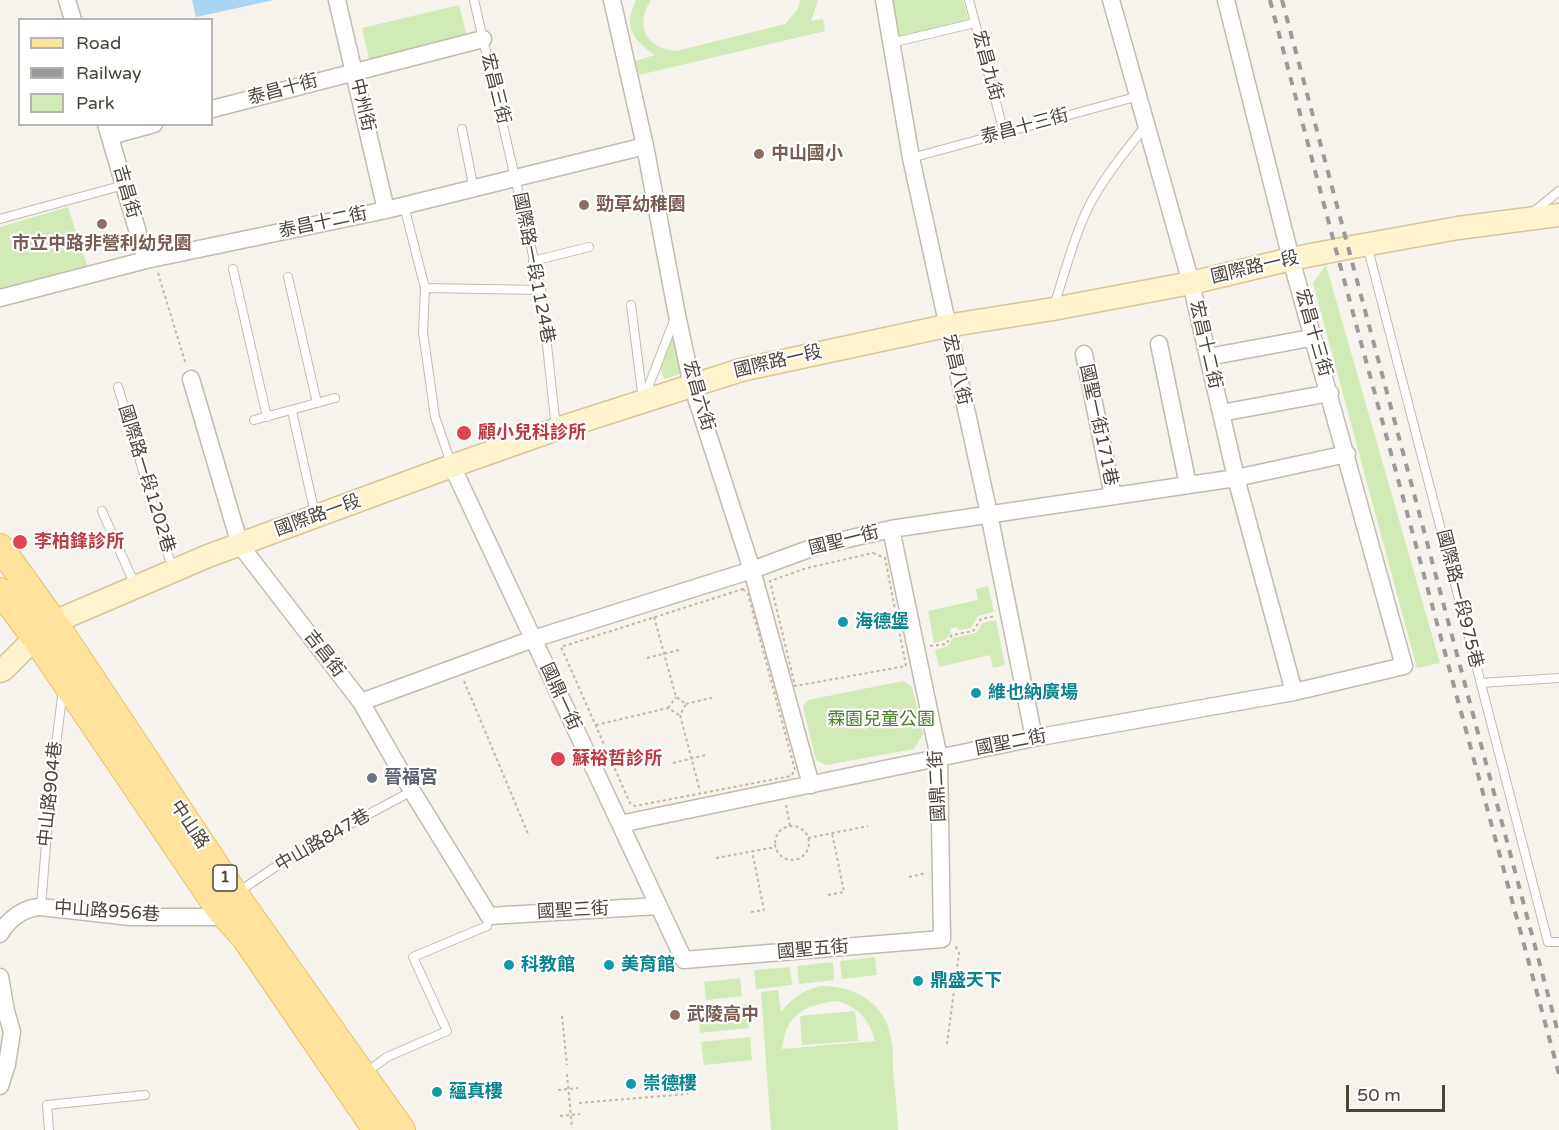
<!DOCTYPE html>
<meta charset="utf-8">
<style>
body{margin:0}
#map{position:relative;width:1559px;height:1130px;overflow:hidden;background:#f6f3ec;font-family:"Varela Round",sans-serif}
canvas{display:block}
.legend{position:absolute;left:18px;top:18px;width:195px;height:108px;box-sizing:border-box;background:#fff;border:2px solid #b7b4b0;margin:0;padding:8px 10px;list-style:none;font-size:18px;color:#4b4439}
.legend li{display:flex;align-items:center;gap:12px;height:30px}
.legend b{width:30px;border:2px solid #b7b4b0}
.scale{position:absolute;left:1346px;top:1085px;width:99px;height:27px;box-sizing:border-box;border:3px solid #4b4439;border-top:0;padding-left:8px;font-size:18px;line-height:21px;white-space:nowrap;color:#4b4439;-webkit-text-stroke:4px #fff;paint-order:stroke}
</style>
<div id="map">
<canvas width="1559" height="1130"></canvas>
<ul class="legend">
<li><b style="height:8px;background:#ffe39c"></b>Road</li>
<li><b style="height:8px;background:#9a9a9a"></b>Railway</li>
<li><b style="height:16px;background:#d2eab5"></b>Park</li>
</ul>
<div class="scale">50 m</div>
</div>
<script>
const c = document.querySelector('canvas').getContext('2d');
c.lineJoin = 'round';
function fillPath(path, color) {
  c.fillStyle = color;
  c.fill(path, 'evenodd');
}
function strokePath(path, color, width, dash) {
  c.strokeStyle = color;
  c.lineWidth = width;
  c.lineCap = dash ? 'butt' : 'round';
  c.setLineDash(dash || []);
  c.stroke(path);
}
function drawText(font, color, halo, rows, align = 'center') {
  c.font = font + ' "Varela Round","Noto Sans TC",sans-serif';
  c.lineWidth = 4.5;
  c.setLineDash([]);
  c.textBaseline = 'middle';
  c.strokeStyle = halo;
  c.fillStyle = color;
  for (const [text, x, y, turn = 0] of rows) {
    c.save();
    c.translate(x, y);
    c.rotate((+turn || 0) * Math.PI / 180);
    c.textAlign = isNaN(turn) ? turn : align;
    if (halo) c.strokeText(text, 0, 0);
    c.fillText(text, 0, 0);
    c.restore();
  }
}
const green = new Path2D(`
 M 636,0 L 651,0 C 634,26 646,48 676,51 L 785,24 L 798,9 L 800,0 L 818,0 L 811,21 L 823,19 L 825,31 L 639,75 L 635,61 L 655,55 C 633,40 623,27 636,0 Z
 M 893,0 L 963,0 L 969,23 L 900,39 Z
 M 459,5 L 468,41 L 370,63 L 362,28 Z
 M 68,207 L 88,268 L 3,294 L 0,287 L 0,227 Z
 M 1326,265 L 1440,663 L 1417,668 L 1313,283 Z
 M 676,330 L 684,373 L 664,379 L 660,365 Z
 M 988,586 L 994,612 L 978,616 L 971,628 L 958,630 L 957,627 L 950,629 L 951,633 L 945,640 L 934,643 L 928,611 L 978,600 L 976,589 Z
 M 996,620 L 1005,665 L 993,668 L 990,655 L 939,667 L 935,650 L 948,646 L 953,638 L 976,633 L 983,623 Z
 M 903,681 L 912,687 L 923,734 L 914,749 L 826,765 L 816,760 L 803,707 L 808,700 Z
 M 875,957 L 877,975 L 842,979 L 840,961 Z
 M 833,962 L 834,980 L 799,984 L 797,966 Z
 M 790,967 L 792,985 L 756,989 L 754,970 Z
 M 740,978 L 742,996 L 706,1000 L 704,982 Z
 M 820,986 C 853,985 885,1002 891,1038 C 893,1048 893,1059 893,1070 C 895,1090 897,1110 898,1130 L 771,1130 L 761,992 L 778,990 L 781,1012 C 792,998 802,991 820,986 ZM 837,1001 C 858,1007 870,1020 875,1041 L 782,1049 C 786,1014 804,1005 837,1001 Z
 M 746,1004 L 749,1028 L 700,1033 L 698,1009 Z
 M 855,1011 L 858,1041 L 802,1045 L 800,1016 Z
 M 750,1037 L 752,1060 L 704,1065 L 701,1042 Z`);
const water = new Path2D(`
 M 192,0 L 274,0 L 196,17 Z`);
const path = new Path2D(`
 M 158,273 L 186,365
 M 873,553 L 885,558 L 906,666 L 795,686 L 770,581 L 807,568 Z
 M 743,589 L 748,594 L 795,770 L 791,776 L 635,806 L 630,803 L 561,647 Z
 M 654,617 L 676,697 L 686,704 L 680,715 L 700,791
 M 930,646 L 946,644 L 952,635 L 973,631 L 981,619 L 996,616
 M 647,658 L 679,650
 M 464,681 L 529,836
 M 686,704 L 715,697
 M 668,708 L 676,697
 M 596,725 L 668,708 L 679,715
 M 673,763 L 706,755
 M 786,805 L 790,826
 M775 843a17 17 0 1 1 34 0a17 17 0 1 1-34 0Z
 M 808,838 L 868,826
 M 716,858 L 776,847
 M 909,877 L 926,873
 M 828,895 L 844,892 L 832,833
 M 751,912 L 764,910 L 752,851
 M 562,1016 L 567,1065
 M 947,1044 L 959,953 L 955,945
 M 567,1074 L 572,1128
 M 558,1090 L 578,1088
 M 579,1103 L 688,1094
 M 560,1116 L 580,1114`);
const lane = new Path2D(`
 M 474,0 L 541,290 L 556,428
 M 969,0 L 1004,133
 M 891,43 L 975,23
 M 462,129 L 474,190
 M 911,158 L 1139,96
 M 404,206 L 425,288 L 423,332 L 435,417 L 452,466
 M 1532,213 L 1559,191
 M 0,219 L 124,185
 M 1367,245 L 1548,942 L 1559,942
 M 533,261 L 589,247
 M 233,269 L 267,417
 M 288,277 L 317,403
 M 425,288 L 541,290
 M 631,305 L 643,400
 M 1054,306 C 1065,272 1074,236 1090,204 C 1105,176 1127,149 1147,124
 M 118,387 L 173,571
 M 644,398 L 675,318
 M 292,411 L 315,514
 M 254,420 L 335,398
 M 102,511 L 135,585
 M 1481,683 L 1559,678
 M 238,892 L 296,853 L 412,791
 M 41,907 L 50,793 L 63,689
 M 364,1074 L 387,1057 L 447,1031 L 413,957 L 487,926 L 489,916
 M 49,1130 L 47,1105 L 145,1095`);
const street = new Path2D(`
 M 67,0 L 73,20
 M 337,0 L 386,210
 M 612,0 L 645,146 L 677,315 L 692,385 L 752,570 L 811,785
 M 884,0 L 911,158 L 989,514 L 1034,738
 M 1111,0 L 1191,283 L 1236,478 L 1294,692
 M 212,109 L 483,39
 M 106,124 L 146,260
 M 110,136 L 154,124
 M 0,298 L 146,260 L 386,210 L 645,146
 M 1159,344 L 1188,485
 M 1084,354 L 1113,496
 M 1208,357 L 1305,339
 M 191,379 L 240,545 L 361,702 L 412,791 L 489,916 L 658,906
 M 1221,413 L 1330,393
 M 452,466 L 684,960 L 942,939 L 939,758 L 891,529
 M 361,702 L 533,639 L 752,570 L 817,546 L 891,529 L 1236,478 L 1347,454
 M 620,824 L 1034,738 L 1294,692 L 1404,666 L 1291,259 L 1226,0
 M 0,934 C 8,919 25,907 41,907 L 131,917 L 225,917
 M 0,977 L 6,1011 L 12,1032 L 7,1064 L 0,1086`);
const secondary = new Path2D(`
 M 0,671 L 4,669 L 35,638 L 54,622 L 208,556 L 452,466 L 557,429 L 741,370 L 946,326 L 1053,309 L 1191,283 L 1291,259 L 1347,248 L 1458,228 L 1559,215`);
const primary = new Path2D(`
 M 0,547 L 54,622 L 235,894 L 402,1130
 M 0,591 L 35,638 L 218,908 L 245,938 L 376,1130`);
const rail = new Path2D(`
 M 1270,0 L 1336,250 L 1559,1074
 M 1282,0 L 1559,1036`);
const markers = [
 [759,154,6,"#8d6e63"],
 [584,205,6,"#8d6e63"],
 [102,224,6,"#8d6e63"],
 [464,433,8,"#e0444e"],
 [20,542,8,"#e0444e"],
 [843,622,6,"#0f9aa8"],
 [976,693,6,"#0f9aa8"],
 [558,759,8,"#e0444e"],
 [372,778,6,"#6b7280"],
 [509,965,6,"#0f9aa8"],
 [609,965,6,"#0f9aa8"],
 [918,981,6,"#0f9aa8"],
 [675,1015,6,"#8d6e63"],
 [631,1084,6,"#0f9aa8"],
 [437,1092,6,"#0f9aa8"]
];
const shields = [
 [225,878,24]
];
const shieldNames = [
 ["1",225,878]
];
const streetNames = [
 ["宏昌九街",987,66,75],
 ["宏昌三街",495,89,76],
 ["泰昌十街",283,90,-15],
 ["中州街",362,105,77],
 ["泰昌十三街",1025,127,-15],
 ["吉昌街",126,192,74],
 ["泰昌十二街",323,223,-12],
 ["國際路一段1124巷",533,268,79],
 ["國際路一段",1255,268,-13],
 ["宏昌十三街",1313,333,74],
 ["宏昌十二街",1205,345,77],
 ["國際路一段",778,362,-13],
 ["宏昌八街",956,370,77],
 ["宏昌六街",698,396,74],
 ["國聖一街171巷",1098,425,78],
 ["國際路一段1202巷",146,479,73],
 ["國際路一段",318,516,-20],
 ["國聖一街",844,541,-14],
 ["國際路一段975巷",1459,599,76],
 ["吉昌街",324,654,52],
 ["國鼎一街",560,697,65],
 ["國聖二街",1011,743,-11],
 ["國鼎二街",938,786,-93],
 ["中山路904巷",51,794,-84],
 ["中山路",189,825,56],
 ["中山路847巷",323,841,-30],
 ["國聖三街",573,911,-3],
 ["中山路956巷",107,912,4],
 ["國聖五街",813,950,-5]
];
const educationNames = [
 ["中山國小",771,154],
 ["勁草幼稚園",596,205],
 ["市立中路非營利幼兒園",102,244,"center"],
 ["武陵高中",687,1015]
];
const healthNames = [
 ["顧小兒科診所",478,433],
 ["李柏鋒診所",34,542],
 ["蘇裕哲診所",572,759]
];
const cultureNames = [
 ["海德堡",855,622],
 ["維也納廣場",988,693],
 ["科教館",521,965],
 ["美育館",621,965],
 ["鼎盛天下",930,981],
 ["崇德樓",643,1084],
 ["蘊真樓",449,1092]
];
const parkNames = [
 ["霖園兒童公園",881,720]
];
const worshipNames = [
 ["晉福宮",384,778]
];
fillPath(green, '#d2eab5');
fillPath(water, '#a9d4f2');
strokePath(lane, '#c2bbae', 10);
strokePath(street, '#c2bbae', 19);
strokePath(secondary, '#d6c79b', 25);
strokePath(primary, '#e6c16a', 28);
strokePath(path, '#c4b79f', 2, [3, 3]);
strokePath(lane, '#fff', 8);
strokePath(street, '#fff', 16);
strokePath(secondary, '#fff3cd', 22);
strokePath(primary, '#ffe39c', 26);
strokePath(rail, '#9a9a9a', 4, [8, 8]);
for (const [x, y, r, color] of markers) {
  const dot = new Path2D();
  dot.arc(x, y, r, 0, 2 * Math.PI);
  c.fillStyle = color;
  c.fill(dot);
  strokePath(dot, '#fff', 2);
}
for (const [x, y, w] of shields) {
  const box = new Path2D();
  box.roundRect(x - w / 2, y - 13, w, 26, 4.5);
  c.fillStyle = '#fff';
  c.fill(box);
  strokePath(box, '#4b4439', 1.5);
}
drawText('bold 16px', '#4b4439', null, shieldNames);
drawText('18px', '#4b4439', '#fff', streetNames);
drawText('bold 18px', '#785e54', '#fff', educationNames, 'left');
drawText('bold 18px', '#be3a42', '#fff', healthNames, 'left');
drawText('bold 18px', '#0d838f', '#fff', cultureNames, 'left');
drawText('18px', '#4a7f2a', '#fff', parkNames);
drawText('bold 18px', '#5b616d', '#fff', worshipNames, 'left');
</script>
